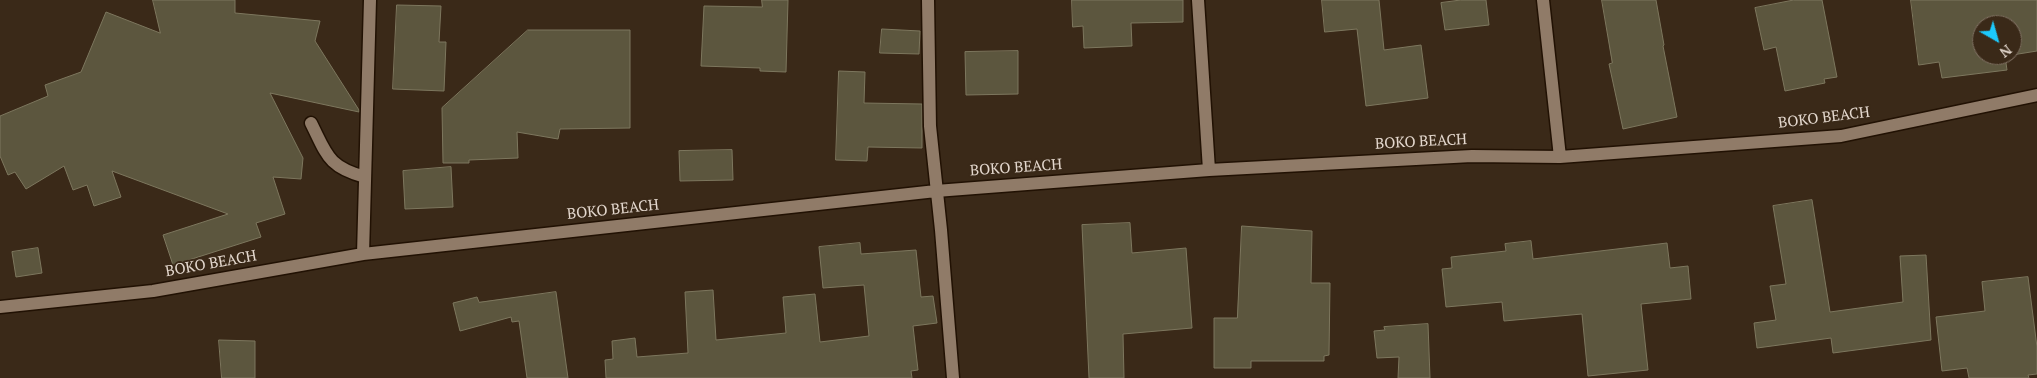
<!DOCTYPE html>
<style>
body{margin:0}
#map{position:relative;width:2037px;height:378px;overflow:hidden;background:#3a2918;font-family:"PT Serif",serif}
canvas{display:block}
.north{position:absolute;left:1972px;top:15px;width:50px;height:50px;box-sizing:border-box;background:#3a2918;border:1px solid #7e6f61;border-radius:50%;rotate:142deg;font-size:14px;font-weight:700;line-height:20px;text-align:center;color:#e4d8ce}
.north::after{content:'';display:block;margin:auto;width:18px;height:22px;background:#1cc9fc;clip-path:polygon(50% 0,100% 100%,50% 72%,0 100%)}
</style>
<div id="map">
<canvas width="2037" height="378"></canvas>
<div class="north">N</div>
</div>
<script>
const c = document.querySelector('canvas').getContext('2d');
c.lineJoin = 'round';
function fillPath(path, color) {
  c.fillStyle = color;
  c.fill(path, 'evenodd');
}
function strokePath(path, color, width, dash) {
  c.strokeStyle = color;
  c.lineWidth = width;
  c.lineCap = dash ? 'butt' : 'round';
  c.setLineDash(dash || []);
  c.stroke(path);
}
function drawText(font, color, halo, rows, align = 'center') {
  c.font = font + ' "PT Serif",serif';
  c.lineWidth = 4;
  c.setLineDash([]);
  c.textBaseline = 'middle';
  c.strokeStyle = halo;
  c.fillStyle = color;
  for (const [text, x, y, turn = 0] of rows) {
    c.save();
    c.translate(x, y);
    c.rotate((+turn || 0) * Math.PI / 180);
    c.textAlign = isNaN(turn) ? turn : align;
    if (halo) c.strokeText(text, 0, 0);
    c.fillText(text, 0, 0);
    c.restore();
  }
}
const building = new Path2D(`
 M 153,0 L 235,0 L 235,13 L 320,21 L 315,41 L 359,110 L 359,112 L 270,93 L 303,158 L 301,179 L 273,177 L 285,214 L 256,223 L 261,237 L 173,265 L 163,235 L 228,214 L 112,171 L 121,197 L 94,206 L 87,185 L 73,190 L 64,166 L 26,189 L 15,172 L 8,175 L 0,156 L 0,116 L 48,96 L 45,85 L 81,72 L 106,12 L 160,33 Z
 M 762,0 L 788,0 L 786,72 L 760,71 L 760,68 L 701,66 L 704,6 L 762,7 Z
 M 1072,0 L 1183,0 L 1183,22 L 1131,23 L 1132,46 L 1084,48 L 1083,26 L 1073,27 Z
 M 1322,0 L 1379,0 L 1384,50 L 1421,45 L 1428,98 L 1366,106 L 1357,29 L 1325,32 Z
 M 1461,0 L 1486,0 L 1489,25 L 1445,30 L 1441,3 Z
 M 1602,0 L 1656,0 L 1664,45 L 1663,46 L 1677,117 L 1623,129 L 1609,64 L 1612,63 Z
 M 1794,0 L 1822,0 L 1837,77 L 1824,79 L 1825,83 L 1785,91 L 1776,47 L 1764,50 L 1755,8 Z
 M 1911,0 L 2037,0 L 2037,51 L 2012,55 L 2012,25 L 1982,25 L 1982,55 L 2010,55 L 2005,56 L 2007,70 L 1942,78 L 1939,62 L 1919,65 Z
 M 397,5 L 441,6 L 439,42 L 446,42 L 444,91 L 393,89 Z
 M 882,29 L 920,31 L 919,54 L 880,53 Z
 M 528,30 L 630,30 L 630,128 L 560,129 L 558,139 L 517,132 L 518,158 L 469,160 L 469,163 L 443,163 L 442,108 Z
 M 1018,51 L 1018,94 L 966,95 L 965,52 Z
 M 839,71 L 865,72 L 864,103 L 922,104 L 922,148 L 868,147 L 867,161 L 836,160 Z
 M 732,150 L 733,180 L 680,181 L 679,151 Z
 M 451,167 L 453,207 L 405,209 L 403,171 Z
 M 1812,200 L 1830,312 L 1903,302 L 1900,256 L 1926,255 L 1931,340 L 1833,353 L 1831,338 L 1757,348 L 1754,323 L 1776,320 L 1770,286 L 1786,284 L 1773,206 Z
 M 1130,223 L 1132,253 L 1186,248 L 1192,328 L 1123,334 L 1124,378 L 1089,378 L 1082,225 Z
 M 1242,226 L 1312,231 L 1311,283 L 1330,283 L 1329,355 L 1324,356 L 1324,361 L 1251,361 L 1251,368 L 1214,368 L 1214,318 L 1237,318 Z
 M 1531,241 L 1533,259 L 1667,243 L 1670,268 L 1688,266 L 1691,299 L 1641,304 L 1648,370 L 1588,376 L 1582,314 L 1504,321 L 1502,302 L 1446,307 L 1442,269 L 1452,268 L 1451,257 L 1506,251 L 1505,244 Z
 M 860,243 L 861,254 L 916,250 L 921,297 L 933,296 L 937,323 L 913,326 L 918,370 L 911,371 L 912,378 L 606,378 L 605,360 L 613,359 L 612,341 L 635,338 L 637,357 L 688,353 L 685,292 L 713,290 L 716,340 L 786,333 L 783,297 L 815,294 L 820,342 L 869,336 L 864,285 L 823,288 L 819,247 Z
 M 38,248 L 42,273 L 16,277 L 12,252 Z
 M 2028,277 L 2037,347 L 2037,374 L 2028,375 L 2029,378 L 1969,378 L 1967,368 L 1942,371 L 1936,317 L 1985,311 L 1982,282 Z
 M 556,292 L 568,378 L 527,378 L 519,321 L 512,322 L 511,317 L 460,331 L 453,303 L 477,297 L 479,302 Z
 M 1428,324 L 1430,378 L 1398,378 L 1399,357 L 1377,358 L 1374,331 L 1385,330 L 1384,327 Z
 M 219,340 L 255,341 L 255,378 L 222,378 Z`);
const minor = new Path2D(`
 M 928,0 L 930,126 L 941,230 L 953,378
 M 1198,0 L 1209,170
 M 1543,0 L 1560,157
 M 311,123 C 327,155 328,167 365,177
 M 363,254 L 370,0
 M 0,307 L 153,291 L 363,254 L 936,191 L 1209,170 L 1472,156 L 1560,157 L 1841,136 L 2037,95`);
const streetNames = [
 ["BOKO BEACH",1824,118,-7],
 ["BOKO BEACH",1421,142,-3],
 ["BOKO BEACH",1016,168,-4],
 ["BOKO BEACH",613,210,-6],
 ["BOKO BEACH",211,264,-10]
];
fillPath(building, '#5c563e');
strokePath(building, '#7d775e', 1);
strokePath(minor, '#211103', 15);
strokePath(minor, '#907b68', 12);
drawText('15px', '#e4d8ce', '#3a2918', streetNames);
</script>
